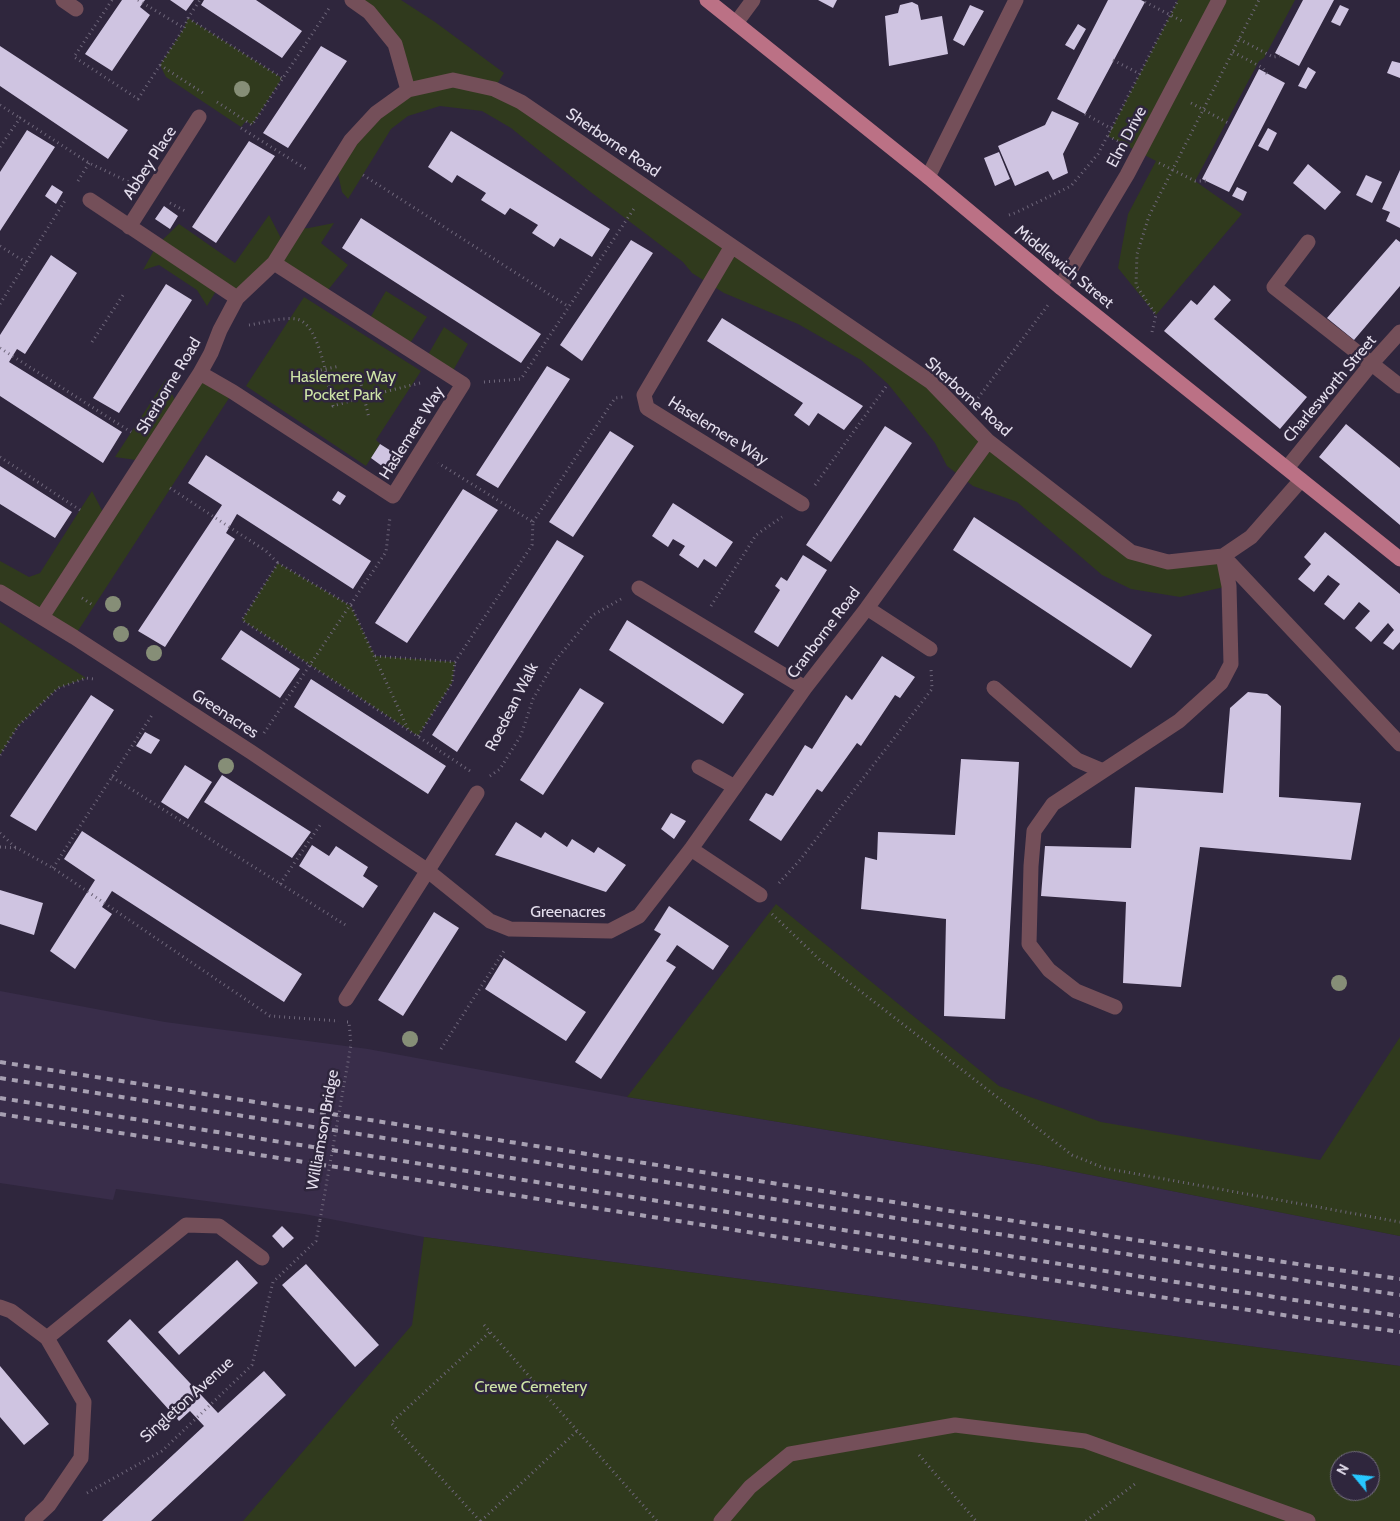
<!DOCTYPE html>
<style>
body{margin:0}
#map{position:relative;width:1400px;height:1521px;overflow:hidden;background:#2f263d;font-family:Cabin,sans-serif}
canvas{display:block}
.north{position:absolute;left:1330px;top:1451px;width:50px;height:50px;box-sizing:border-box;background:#2f263d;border:1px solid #777083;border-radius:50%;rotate:298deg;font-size:14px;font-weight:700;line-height:20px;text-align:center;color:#e4deed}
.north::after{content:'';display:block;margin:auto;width:18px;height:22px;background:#27c8ff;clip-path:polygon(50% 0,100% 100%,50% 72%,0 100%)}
</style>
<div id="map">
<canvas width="1400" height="1521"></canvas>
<div class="north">N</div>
</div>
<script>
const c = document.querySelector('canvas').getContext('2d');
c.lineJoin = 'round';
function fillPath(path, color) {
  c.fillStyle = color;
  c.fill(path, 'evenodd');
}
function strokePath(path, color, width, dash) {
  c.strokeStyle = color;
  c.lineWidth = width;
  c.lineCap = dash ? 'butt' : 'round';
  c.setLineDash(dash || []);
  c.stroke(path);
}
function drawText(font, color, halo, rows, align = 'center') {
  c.font = font + ' Cabin,sans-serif';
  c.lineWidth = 5;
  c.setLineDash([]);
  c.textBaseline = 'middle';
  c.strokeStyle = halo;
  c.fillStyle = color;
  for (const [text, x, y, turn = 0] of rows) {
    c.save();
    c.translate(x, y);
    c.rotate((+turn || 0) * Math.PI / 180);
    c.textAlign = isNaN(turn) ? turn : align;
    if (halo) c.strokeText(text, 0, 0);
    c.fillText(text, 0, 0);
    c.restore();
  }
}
const built = new Path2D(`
 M 0,991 L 165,1022 L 368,1049 L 627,1097 L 1040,1165 L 1400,1236 L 1400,1366 L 424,1237 L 304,1214 L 116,1189 L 113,1200 L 0,1183 Z`);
const green = new Path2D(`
 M 352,0 L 401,0 L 435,22 L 504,73 L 494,89 L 951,401 L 1131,552 L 1168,562 L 1223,556 L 1229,586 L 1180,597 L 1131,589 L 1102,575 L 1017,502 L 973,486 L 947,466 L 935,443 L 909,410 L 888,384 L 861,360 L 798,324 L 724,293 L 692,273 L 683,262 L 588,190 L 511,128 L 482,111 L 440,106 L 408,116 L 391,129 L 348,199 L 342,192 L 336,165 L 408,90 L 395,44 Z
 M 1178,0 L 1295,0 L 1264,58 L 1259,61 L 1195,181 L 1242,214 L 1156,315 L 1118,268 L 1128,214 L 1156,161 L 1108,136 Z
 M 188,18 L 282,78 L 252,125 L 246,121 L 241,127 L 166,77 L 160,65 L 184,28 Z
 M 269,215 L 285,246 L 296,229 L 309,228 L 334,223 L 321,243 L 348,265 L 324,295 L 274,263 L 237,298 L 219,286 L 207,306 L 197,290 L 159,265 L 143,270 L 157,245 L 179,224 L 235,263 Z
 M 386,291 L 427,317 L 407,348 L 367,323 Z
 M 304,297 L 421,371 L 376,440 L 380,444 L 366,466 L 246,386 Z
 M 444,327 L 468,344 L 450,376 L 425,360 Z
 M 200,373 L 233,392 L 74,637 L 0,592 L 0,561 L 29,577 L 40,573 L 92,491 L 106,518 L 143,461 L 115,457 L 166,379 L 178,408 Z
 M 278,563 L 351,606 L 375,656 L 455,662 L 452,683 L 418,736 L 242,620 Z
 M 0,622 L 86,678 L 58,688 L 18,726 L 0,755 Z
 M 776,904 L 999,1086 L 1101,1122 L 1320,1160 L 1400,1037 L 1400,1236 L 1040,1165 L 627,1097 Z
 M 424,1237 L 1400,1366 L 1400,1521 L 243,1521 L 412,1325 ZM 1340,1461 L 1370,1461 L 1370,1491 L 1340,1491 Z`);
const building = new Path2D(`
 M 122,0 L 145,0 L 140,7 L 150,15 L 112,71 L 85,54 Z
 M 170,0 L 194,0 L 186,11 Z
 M 204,0 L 256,0 L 302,31 L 282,58 L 201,5 Z
 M 818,0 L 837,0 L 833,8 Z
 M 1108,0 L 1141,0 L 1145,2 L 1085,114 L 1057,99 Z
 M 1303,0 L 1334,0 L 1299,66 L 1275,53 Z
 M 912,2 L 918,5 L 921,20 L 942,16 L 948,54 L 889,66 L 885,16 L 898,13 L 900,5 Z
 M 970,5 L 984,11 L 964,46 L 953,40 Z
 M 1340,5 L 1349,9 L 1340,26 L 1331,22 Z
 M 1078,24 L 1086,29 L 1074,50 L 1065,45 Z
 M 0,46 L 128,130 L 108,159 L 0,86 Z
 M 321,46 L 347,61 L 288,148 L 263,133 Z
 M 1392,61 L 1400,63 L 1400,78 L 1387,73 Z
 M 1308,67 L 1316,72 L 1306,89 L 1298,86 Z
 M 1259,69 L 1285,83 L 1229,192 L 1202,179 Z
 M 1052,111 L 1079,123 L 1063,154 L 1068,173 L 1053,180 L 1048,171 L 1015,186 L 998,146 L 1045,125 Z
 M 1268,128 L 1277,133 L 1268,151 L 1258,146 Z
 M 27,130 L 55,147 L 0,231 L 0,172 Z
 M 451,131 L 610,229 L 592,257 L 560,238 L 554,247 L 532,233 L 538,225 L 510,208 L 505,215 L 481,200 L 486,193 L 457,175 L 452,183 L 428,167 Z
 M 249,141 L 275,156 L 216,243 L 192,227 Z
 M 999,152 L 1010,179 L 995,186 L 984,158 Z
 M 1308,164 L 1341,192 L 1325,210 L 1293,183 Z
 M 1400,170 L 1400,228 L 1386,221 L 1390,212 L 1382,209 Z
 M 1366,175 L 1382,182 L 1372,203 L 1356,195 Z
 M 52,185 L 63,192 L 56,204 L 45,196 Z
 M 1237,187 L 1247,192 L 1243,201 L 1232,196 Z
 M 164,206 L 178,216 L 170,229 L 155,219 Z
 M 361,218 L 541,334 L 521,363 L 342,248 Z
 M 1396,239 L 1400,242 L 1400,286 L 1354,340 L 1327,318 Z
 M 631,240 L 653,253 L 582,361 L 560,345 Z
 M 51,255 L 77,273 L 25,354 L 17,349 L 9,362 L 122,432 L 103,463 L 0,396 L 0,335 Z
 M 166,284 L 192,300 L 119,413 L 93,398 Z
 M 1214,285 L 1231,300 L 1214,319 L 1307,397 L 1280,429 L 1164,331 L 1191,300 L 1197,305 Z
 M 722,318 L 836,389 L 863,406 L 844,430 L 818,413 L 809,426 L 794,415 L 803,403 L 707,341 Z
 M 547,366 L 570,379 L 498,488 L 476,475 Z
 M 1346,424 L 1400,468 L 1400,525 L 1319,457 Z
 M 885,426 L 912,443 L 831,562 L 806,545 Z
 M 610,431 L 634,446 L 573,537 L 549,522 Z
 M 380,444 L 396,454 L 386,469 L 371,458 Z
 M 206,455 L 371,561 L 353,589 L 237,514 L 226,533 L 235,539 L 165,647 L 138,631 L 222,505 L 188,483 Z
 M 0,466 L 72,512 L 55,538 L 0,504 Z
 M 463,489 L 498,510 L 407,643 L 375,623 Z
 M 338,491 L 346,496 L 340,505 L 332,500 Z
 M 673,503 L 733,542 L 716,567 L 704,559 L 698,568 L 679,555 L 685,546 L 673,539 L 668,547 L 652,536 Z
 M 974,517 L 1152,635 L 1131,668 L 953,550 Z
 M 1325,532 L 1400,594 L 1400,642 L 1393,650 L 1383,643 L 1394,630 L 1388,623 L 1371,642 L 1355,628 L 1370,611 L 1359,602 L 1344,620 L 1324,604 L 1340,584 L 1328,575 L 1314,592 L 1298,579 L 1311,564 L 1304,557 Z
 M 557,540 L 584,556 L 457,752 L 432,735 Z
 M 803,555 L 827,570 L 778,647 L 754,632 L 780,590 L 775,586 L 781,577 L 787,581 Z
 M 627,620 L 744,694 L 723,724 L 609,650 Z
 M 241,630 L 300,669 L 280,698 L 221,659 Z
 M 882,656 L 915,677 L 900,698 L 895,695 L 861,746 L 857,743 L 822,792 L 817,789 L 781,841 L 749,820 L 766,793 L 773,796 L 805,745 L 812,749 L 846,695 L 852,700 Z
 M 311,679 L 446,766 L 428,794 L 294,707 Z
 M 580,688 L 604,703 L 543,795 L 520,780 Z
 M 1248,692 L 1267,694 L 1281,706 L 1279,797 L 1361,803 L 1351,860 L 1200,847 L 1181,987 L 1123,983 L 1126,902 L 1041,896 L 1045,846 L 1131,848 L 1135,787 L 1223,793 L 1230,708 Z
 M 91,695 L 114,710 L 36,831 L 10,816 Z
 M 145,732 L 160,740 L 151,754 L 136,746 Z
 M 961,759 L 1019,762 L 1005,1019 L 944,1016 L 946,919 L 861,909 L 865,857 L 877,860 L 878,832 L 955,835 Z
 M 185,765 L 212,782 L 188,819 L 161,802 Z
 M 222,775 L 311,832 L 292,858 L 204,802 Z
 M 671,813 L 686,821 L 674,839 L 661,829 Z
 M 516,822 L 541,838 L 545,832 L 567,847 L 572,839 L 594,853 L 598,847 L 626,865 L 606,892 L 495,855 Z
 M 82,831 L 302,974 L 284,1002 L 112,891 L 102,907 L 112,914 L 75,969 L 50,951 L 95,880 L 64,859 Z
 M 312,845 L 329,856 L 336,846 L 368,867 L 363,876 L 378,886 L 363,908 L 299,866 Z
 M 0,890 L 43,903 L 34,935 L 0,924 Z
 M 669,906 L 729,946 L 713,970 L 677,945 L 666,961 L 676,967 L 601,1079 L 575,1062 L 661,934 L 654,930 Z
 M 434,912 L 459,928 L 403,1016 L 378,1000 Z
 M 504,958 L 586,1012 L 566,1041 L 485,989 Z
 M 282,1226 L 294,1238 L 283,1248 L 272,1236 Z
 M 237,1260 L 258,1283 L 179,1355 L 158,1332 Z
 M 306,1264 L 379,1345 L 355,1367 L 282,1285 Z
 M 130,1319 L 218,1413 L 264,1371 L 286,1395 L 151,1521 L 102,1521 L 204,1426 L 190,1411 L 179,1421 L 107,1341 Z
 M 0,1366 L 49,1424 L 24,1445 L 0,1417 Z`);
const path = new Path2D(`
 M 112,0 L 74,57 L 138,99 L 184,28 L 188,18 L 200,0
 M 138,0 L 184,28
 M 1145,2 L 1182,21
 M 188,18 L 282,78
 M 1239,39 L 1273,57 L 1280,56
 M 1233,52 L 1263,68 L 1267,74
 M 1113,60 L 1140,74
 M 160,65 L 206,95
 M 217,102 L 252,125 L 330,7
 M 1191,103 L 1230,124
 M 0,105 L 20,118
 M 1085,114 L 1112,129
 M 241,128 L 306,169
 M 1108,136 L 1118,141
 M 0,147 L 20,118 L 89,163 L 131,183
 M 1159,163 L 1195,181 L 1206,181
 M 363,175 L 569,307
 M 78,181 L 89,163
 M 170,203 L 187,212
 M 1009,215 L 1015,213 L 1071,186 L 1098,154 L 1178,0
 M 0,246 L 27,263
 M 0,304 L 66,199
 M 249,325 C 263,323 281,317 296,319 C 320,322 328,386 333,406 L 364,397 L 420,383
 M 1152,332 L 1156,315 L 1136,285 L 1137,254 L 1149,216 L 1259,0
 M 92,342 L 123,295
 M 0,348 L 131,432
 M 306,373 L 340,366
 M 360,380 L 369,418
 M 484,382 L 521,379 L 635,207
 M 978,398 L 1048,305
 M 0,457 L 80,510
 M 815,485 L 888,384
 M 170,488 L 266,551 L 278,563
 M 533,522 L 615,398 L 623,397
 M 82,598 L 94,606
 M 711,606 L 756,535 L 782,517
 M 375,656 L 455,662 L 532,545 L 533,522 L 438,463
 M 408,729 L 351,606 L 278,563 L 242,620 L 470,771
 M 264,733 L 386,552 L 390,517
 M 418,736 L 452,683 L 455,662
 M 0,755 L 18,726 L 58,688 L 86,678 L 94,679
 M 490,776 L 500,769 L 521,735 L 533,699 L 555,661 L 593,615 L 621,599
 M 112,777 L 347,926
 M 0,833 L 16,848
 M 0,847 L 17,848 L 53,868 L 270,1016 L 339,1021
 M 53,868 L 152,715
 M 779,883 L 800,860 L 932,689 L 931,669
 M 280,884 L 320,825
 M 772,914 L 820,960 L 1072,1155 L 1104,1168 L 1400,1222
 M 347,1022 L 349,1022 L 351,1045
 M 441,1049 L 504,951
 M 484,1325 L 657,1521
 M 919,1455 L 976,1521
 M 87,1493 L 162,1451 L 252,1365 L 273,1282 L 316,1241 L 320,1220
 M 480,1521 L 391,1423 L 490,1332
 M 481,1521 L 577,1431
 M 1086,1521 L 1135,1484`);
const minor = new Path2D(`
 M 63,0 L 76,9
 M 352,0 L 369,12 L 395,44 L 408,90
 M 736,23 L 753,0
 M 928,177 L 1016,0
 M 90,200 L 237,298
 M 129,227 L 199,117
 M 1308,242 L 1274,287 L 1400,386
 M 732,246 L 644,395 L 647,408 L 802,504
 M 1060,287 L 1127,175 L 1219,0
 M 200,373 L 233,392 L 393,496 L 463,384 L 274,263
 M 1287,468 L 1372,363 L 1400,332
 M 1223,556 L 1400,744
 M 639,588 L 805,688
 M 0,592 L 74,637 L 251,752 L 428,871 L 490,921 L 510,929 L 610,931 L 639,916 L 691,849 L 805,688 L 867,608 L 988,441
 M 867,608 L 930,649
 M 42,617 L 200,373 L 211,353 L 220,330 L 237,298 L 274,263 L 351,140 L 376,113 L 408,90 L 453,80 L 494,89 L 521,102 L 931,382 L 988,441 L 1131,552 L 1168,562 L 1223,556 L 1251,537 L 1301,480
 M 994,688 L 1077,760 L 1103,771
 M 699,767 L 735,787
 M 691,849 L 760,895
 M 346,999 L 477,793
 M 1115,1007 L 1076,991 L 1049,970 L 1029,944 L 1031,866 L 1034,831 L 1053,804 L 1179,721 L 1221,683 L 1231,664 L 1229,586 L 1223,556
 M 0,1307 L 11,1311 L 47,1338 L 84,1402 L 81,1458 L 49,1505 L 32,1521
 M 47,1338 L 186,1225 L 219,1226 L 262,1258
 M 721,1521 L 750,1487 L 790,1454 L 955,1425 L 1085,1441 L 1308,1521`);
const major = new Path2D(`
 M 707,0 L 928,177 L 1060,287 L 1400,559`);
const rail = new Path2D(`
 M 0,1062 L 1161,1244 L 1400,1279
 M 0,1078 L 1158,1259 L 1400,1295
 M 0,1098 L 1156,1279 L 1400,1316
 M 0,1114 L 1153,1296 L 1400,1332`);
const pathBridge = new Path2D(`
 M 320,1220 L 351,1045`);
const trees = [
 [242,89],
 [113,604],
 [121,634],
 [154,653],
 [226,766],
 [1339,983],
 [410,1039]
];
const streetNames = [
 ["Elm Drive",1127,137,-62],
 ["Sherborne Road",613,143,34],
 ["Abbey Place",150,163,-57],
 ["Middlewich Street",1064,267,39],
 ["Sherborne Road",169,386,-59],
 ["Charlesworth Street",1330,389,-50],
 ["Sherborne Road",968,397,42],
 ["Haselemere Way",718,431,32],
 ["Haslemere Way",412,433,-58],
 ["Cranborne Road",824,633,-53],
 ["Roedean Walk",512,707,-63],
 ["Greenacres",225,714,33],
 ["Greenacres",568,912],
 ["Williamson Bridge",323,1130,-80],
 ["Singleton Avenue",187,1400,-42]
];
const parkNames = [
 ["Haslemere Way",343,377],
 ["Pocket Park",343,395],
 ["Crewe Cemetery",531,1387]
];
fillPath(built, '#392d4a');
fillPath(green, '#303a1d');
fillPath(building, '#cfc4e1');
strokePath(path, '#6f677b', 3, [1, 4]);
strokePath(minor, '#744f59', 15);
strokePath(major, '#bb7185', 15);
strokePath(rail, '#a7a0b2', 4, [6, 6]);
strokePath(pathBridge, '#6f677b', 3, [1, 4]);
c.fillStyle = '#868e77';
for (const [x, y] of trees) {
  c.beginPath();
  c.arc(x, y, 8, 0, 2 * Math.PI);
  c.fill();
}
drawText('16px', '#e4deed', '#2f263d', streetNames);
drawText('16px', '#cee4a7', '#2f263d', parkNames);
</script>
